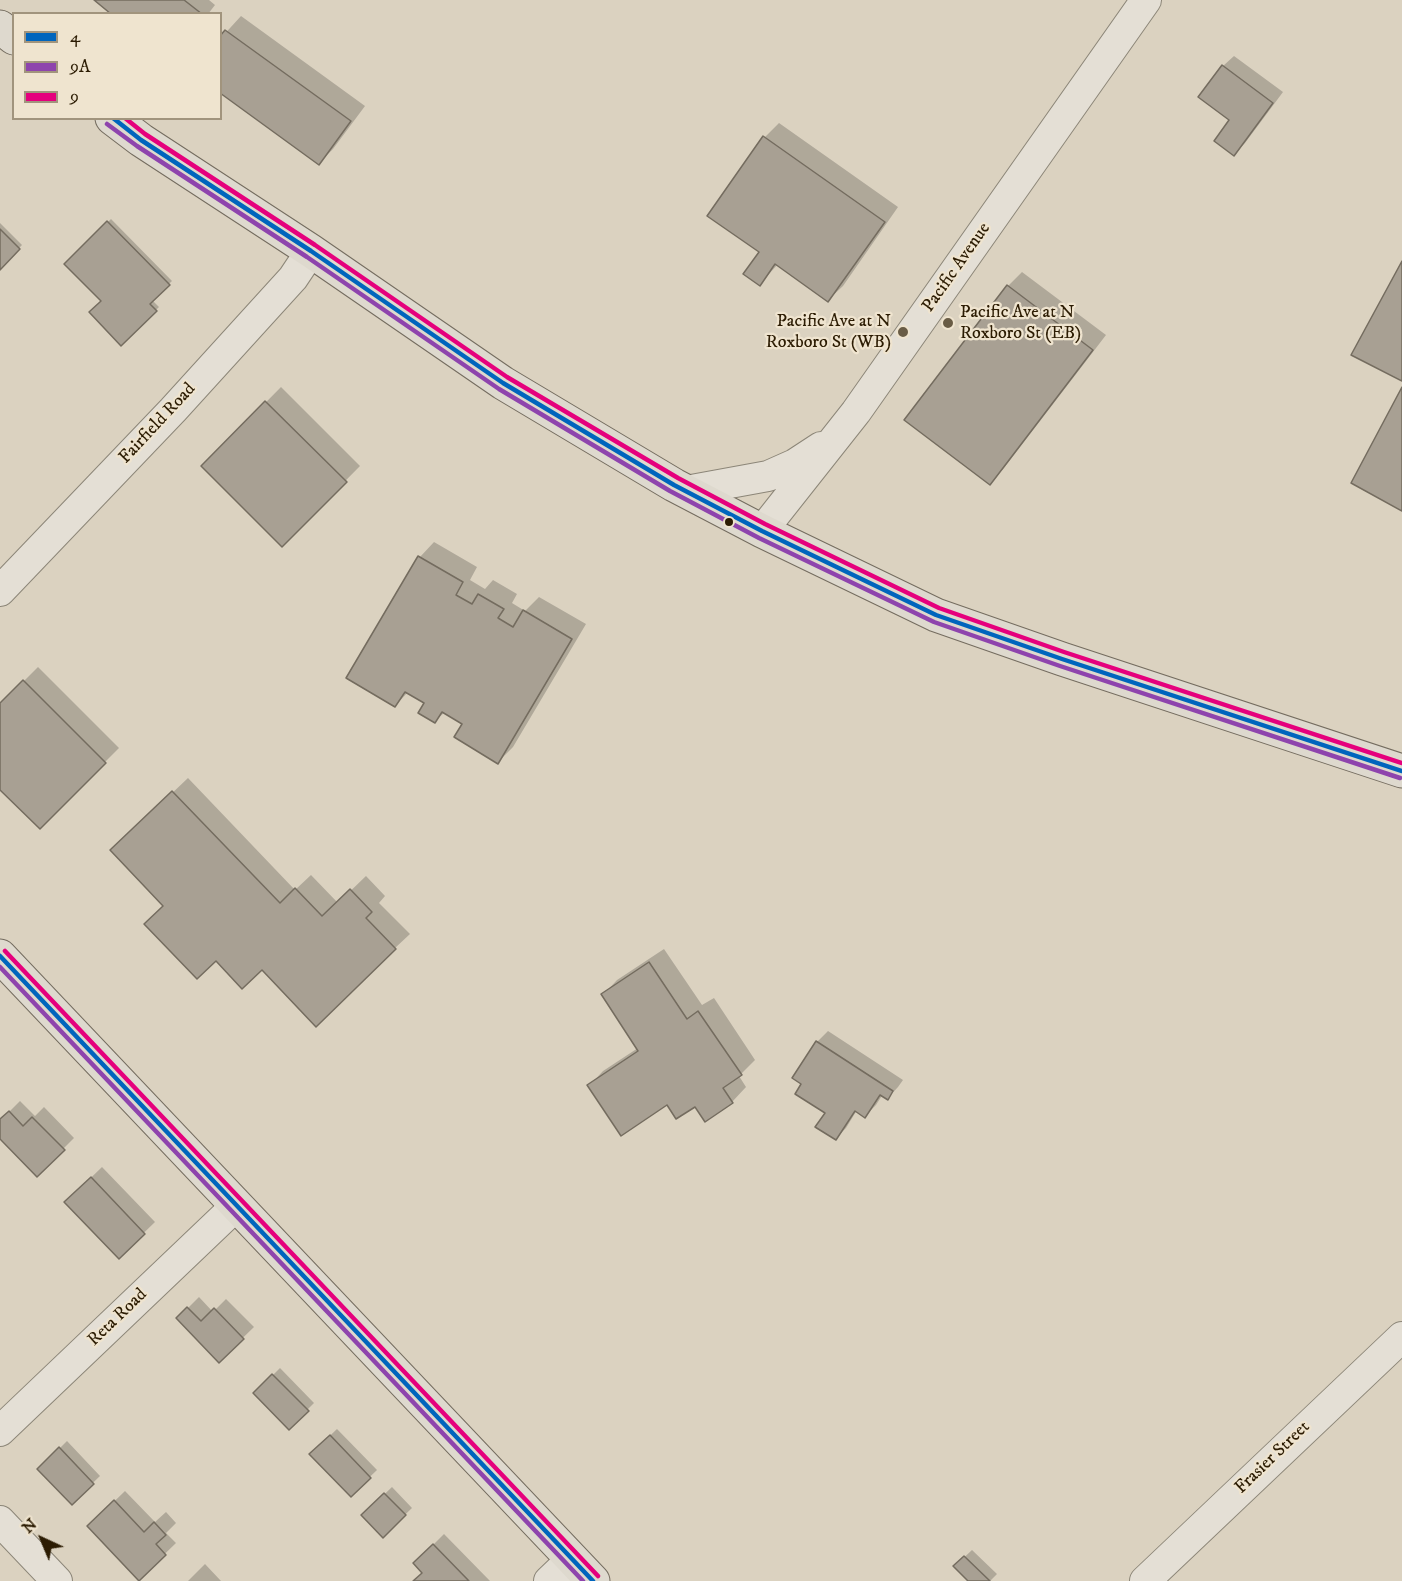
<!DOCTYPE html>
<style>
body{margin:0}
#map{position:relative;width:1402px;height:1581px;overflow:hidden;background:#dbd2c0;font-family:"IM FELL DW Pica",serif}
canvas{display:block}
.legend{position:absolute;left:12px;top:12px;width:210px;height:108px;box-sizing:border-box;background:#efe4cf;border:2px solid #a1947d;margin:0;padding:8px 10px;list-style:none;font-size:18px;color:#2c1c03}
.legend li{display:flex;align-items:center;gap:12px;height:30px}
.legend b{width:30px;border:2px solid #a1947d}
.north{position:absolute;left:12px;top:1509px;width:60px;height:60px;-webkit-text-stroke:4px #efe4cf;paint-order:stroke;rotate:316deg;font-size:16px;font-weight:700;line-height:24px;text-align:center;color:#2c1c03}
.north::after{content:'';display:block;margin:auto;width:21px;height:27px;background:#2c1c03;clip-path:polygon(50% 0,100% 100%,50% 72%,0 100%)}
</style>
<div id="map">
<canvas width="1402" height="1581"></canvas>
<ul class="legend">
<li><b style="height:8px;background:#0065bd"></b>4</li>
<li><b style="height:8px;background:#8e44ad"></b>9A</li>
<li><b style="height:8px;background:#e5007d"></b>9</li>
</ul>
<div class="north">N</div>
</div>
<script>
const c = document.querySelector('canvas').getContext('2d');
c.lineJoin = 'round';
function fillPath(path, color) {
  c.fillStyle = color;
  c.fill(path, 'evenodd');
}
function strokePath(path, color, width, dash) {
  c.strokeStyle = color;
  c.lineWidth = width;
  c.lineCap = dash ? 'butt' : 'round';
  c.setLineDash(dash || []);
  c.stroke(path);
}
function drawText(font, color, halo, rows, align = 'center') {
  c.font = font + ' "IM FELL DW Pica",serif';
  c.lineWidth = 4.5;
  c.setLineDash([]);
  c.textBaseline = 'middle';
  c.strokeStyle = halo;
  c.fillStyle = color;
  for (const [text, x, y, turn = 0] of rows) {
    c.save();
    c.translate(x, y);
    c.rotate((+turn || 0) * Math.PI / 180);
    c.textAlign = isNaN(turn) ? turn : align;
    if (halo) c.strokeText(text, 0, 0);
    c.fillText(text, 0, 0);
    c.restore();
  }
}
const shadow = new Path2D(`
 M 96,0 L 209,0 L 215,5 L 208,14 L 114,14 Z
 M 241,16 L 365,106 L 333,149 L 319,163 L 220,39 Z
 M 1234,56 L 1283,92 L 1245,143 L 1234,154 L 1231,119 L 1223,66 Z
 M 779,123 L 898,207 L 843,286 L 828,300 L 778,264 L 760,284 L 765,137 Z
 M 111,219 L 172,281 L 152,300 L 159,307 L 121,344 L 103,301 L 66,264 Z
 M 0,223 L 22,245 L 0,268 Z
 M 1022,272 L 1106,335 L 1004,468 L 990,483 L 1008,286 Z
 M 281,387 L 360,466 L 282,545 L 203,466 Z
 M 434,542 L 477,567 L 470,580 L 485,589 L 493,580 L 517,594 L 512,603 L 525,611 L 539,597 L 586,624 L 513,747 L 498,762 L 464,723 L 445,712 L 435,721 L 426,703 L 408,692 L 395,706 L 348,678 L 420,557 Z
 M 38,667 L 119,748 L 40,827 L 0,788 L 0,705 Z
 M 188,778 L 295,890 L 311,875 L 338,903 L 366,876 L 385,896 L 379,903 L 410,934 L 395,948 L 262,968 L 165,906 L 127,836 Z
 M 664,949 L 702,1005 L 714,998 L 755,1060 L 739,1076 L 746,1087 L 732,1102 L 695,1105 L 667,1103 L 589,1086 L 603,1071 L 638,1048 L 603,995 L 617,980 Z
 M 828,1031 L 903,1080 L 898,1087 L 888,1098 L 883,1094 L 876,1105 L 865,1116 L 857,1110 L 846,1128 L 835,1139 L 827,1112 L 803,1084 L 794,1078 L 817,1042 Z
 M 20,1101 L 35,1116 L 44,1107 L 74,1138 L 37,1175 L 0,1137 L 0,1121 Z
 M 102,1167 L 155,1222 L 119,1257 L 66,1202 Z
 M 199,1297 L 213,1312 L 226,1299 L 254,1327 L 219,1361 L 178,1318 Z
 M 280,1368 L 314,1403 L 289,1428 L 255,1393 Z
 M 337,1429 L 377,1470 L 351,1495 L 311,1454 Z
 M 67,1441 L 100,1476 L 72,1503 L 39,1469 Z
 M 392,1487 L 412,1508 L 383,1536 L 363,1515 Z
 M 125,1491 L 155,1522 L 166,1512 L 176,1523 L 166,1533 L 176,1543 L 139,1579 L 89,1526 Z
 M 444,1534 L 490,1581 L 416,1581 L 424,1573 L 415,1563 Z
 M 972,1550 L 997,1574 L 990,1581 L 970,1581 L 955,1566 Z
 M 205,1564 L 221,1581 L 188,1581 Z`);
const building = new Path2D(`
 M 94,0 L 184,0 L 202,14 L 111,14 Z
 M 225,30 L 351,121 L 319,165 L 220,93 L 220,36 Z
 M 1222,65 L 1273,103 L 1234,156 L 1214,141 L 1229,120 L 1198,97 Z
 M 763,136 L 885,222 L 828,302 L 775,264 L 760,286 L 743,274 L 759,252 L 707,216 Z
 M 107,221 L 170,285 L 150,304 L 157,311 L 121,346 L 89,312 L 101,301 L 64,264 Z
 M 0,229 L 20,249 L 0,270 Z
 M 1402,261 L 1402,381 L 1351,355 Z
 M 1007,285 L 1093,350 L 990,485 L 904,420 Z
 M 1402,387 L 1402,511 L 1351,483 Z
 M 265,401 L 347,482 L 282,547 L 201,466 Z
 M 418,556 L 463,582 L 456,595 L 472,604 L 478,594 L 504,609 L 498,618 L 513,627 L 523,610 L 572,639 L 498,764 L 454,737 L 462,724 L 442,712 L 435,723 L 418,713 L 424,703 L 405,692 L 395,707 L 346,678 Z
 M 23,680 L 106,763 L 40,829 L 0,790 L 0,703 Z
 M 172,791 L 280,903 L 295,888 L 322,916 L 350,889 L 372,912 L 366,918 L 396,949 L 316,1027 L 262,970 L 242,989 L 216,961 L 197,979 L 144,924 L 163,906 L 110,850 Z
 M 649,962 L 687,1019 L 698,1011 L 742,1075 L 723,1088 L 733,1103 L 705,1122 L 695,1107 L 676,1119 L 667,1105 L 621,1136 L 587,1085 L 638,1051 L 601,994 Z
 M 816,1041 L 893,1091 L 888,1100 L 880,1095 L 865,1118 L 855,1111 L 836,1140 L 815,1127 L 825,1113 L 795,1094 L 801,1084 L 792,1078 Z
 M 9,1111 L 23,1126 L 32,1117 L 65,1150 L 37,1177 L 0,1139 L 0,1119 Z
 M 91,1177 L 145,1234 L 119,1259 L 64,1202 Z
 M 187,1307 L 201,1321 L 214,1308 L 244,1339 L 219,1363 L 176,1318 Z
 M 272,1374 L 309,1411 L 289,1430 L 253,1393 Z
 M 330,1435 L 371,1478 L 351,1497 L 309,1454 Z
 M 59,1447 L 94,1484 L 72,1505 L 37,1469 Z
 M 384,1493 L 406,1515 L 383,1538 L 361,1515 Z
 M 114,1500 L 144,1532 L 154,1522 L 166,1535 L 156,1544 L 166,1555 L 139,1581 L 87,1526 Z
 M 433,1544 L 469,1581 L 413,1581 L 422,1573 L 413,1563 Z
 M 964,1556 L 990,1581 L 968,1581 L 953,1566 Z`);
const minor = new Path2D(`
 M 686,491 L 768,476 L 795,464 L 821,447
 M 762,531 L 856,412 L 1146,0
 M 0,591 L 173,410 L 293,278 L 311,251
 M 0,1431 L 237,1205
 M 0,1521 L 57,1581
 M 549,1581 L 572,1559
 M 1145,1581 L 1402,1337`);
const major = new Path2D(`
 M 0,27 L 14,38
 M 112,118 L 141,140 L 311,251 L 503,383 L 674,485 L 762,531 L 936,615 L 1062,659 L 1402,771`);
const highway = new Path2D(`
 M 0,956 L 593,1581`);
const bus1 = new Path2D(`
 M 113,118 L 141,140 L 311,251 L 503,383 L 674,485 L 762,531 L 936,615 L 1062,659 L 1402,771
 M 0,956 L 593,1581`);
const bus2 = new Path2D(`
 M 107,124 L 137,146 L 307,257 L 499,389 L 670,491 L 759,538 L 934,622 L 1060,666 L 1400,778
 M 0,967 L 583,1581`);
const bus3 = new Path2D(`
 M 125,118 L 145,134 L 315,245 L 507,377 L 678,478 L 765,524 L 939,608 L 1064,652 L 1402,763
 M 5,951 L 598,1576`);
const markers = [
 [948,323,6,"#695c45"],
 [903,332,6,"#695c45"],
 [729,522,5,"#2c1c03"]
];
const streetNames = [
 ["Pacific Avenue",957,268,-55],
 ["Fairfield Road",158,424,-47],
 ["Reta Road",118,1318,-44],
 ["Frasier Street",1273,1458,-44]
];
const poiNames = [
 ["Pacific Ave at N",960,313],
 ["Roxboro St (EB)",960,334],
 ["Pacific Ave at N",891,322,"right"],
 ["Roxboro St (WB)",891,343,"right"]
];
fillPath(shadow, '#0003');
fillPath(building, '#a8a093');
strokePath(building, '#746c5f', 1.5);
strokePath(minor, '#8c8678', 32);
strokePath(major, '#746c5f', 35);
strokePath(highway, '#746c5f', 35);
strokePath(minor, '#e4dfd5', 30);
strokePath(major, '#ded9ce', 33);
strokePath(highway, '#ded9ce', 33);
strokePath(bus1, '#0065bd', 4.5);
strokePath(bus2, '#8e44ad', 4.5);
strokePath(bus3, '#e5007d', 4.5);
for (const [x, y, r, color] of markers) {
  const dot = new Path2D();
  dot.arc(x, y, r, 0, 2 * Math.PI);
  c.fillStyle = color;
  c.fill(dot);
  strokePath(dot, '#efe4cf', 2);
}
drawText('18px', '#2c1c03', '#efe4cf', streetNames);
drawText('18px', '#2c1c03', '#efe4cf', poiNames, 'left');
</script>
